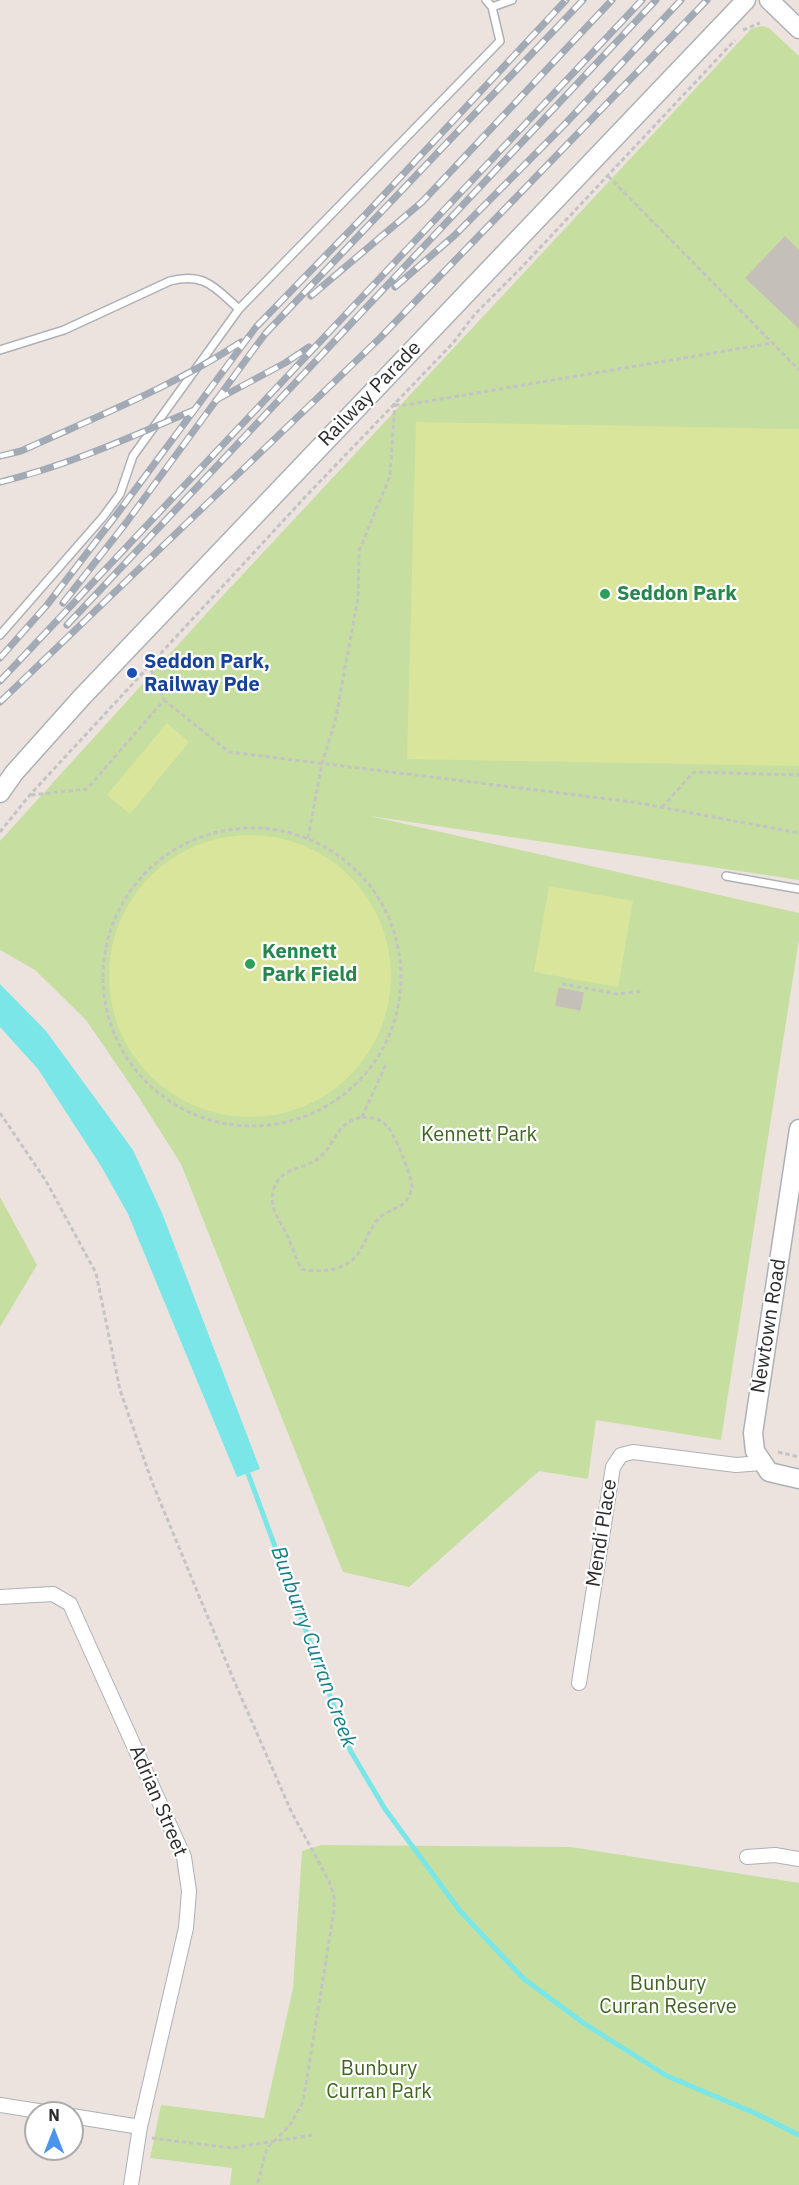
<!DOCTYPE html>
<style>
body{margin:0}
#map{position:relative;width:799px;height:2185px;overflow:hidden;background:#ece3df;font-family:"IBM Plex Sans",sans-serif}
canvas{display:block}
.north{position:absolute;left:24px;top:2101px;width:60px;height:60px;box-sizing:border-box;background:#fff;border:2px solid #ababab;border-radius:50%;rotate:0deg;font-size:16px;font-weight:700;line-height:24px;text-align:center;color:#2c2c2c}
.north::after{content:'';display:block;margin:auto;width:21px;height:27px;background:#4b94ee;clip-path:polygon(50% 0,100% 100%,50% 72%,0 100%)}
</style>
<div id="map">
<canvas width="799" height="2185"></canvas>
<div class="north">N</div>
</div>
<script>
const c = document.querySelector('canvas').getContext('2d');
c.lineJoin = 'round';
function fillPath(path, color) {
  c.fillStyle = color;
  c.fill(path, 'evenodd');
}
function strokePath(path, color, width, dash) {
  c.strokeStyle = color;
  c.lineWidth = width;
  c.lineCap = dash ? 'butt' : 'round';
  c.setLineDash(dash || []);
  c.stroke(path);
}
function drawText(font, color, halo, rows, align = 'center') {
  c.font = font + ' "IBM Plex Sans",sans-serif';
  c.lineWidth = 4.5;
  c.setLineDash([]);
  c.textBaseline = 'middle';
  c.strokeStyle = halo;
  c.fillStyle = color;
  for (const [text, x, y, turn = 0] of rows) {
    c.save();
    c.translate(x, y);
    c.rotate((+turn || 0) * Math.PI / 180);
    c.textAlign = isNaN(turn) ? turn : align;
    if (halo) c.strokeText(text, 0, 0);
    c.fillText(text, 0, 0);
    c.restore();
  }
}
const green = new Path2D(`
 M 762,26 L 769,28 L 799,56 L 799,880 L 370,816 L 799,913 L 799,939 L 721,1440 L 596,1420 L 588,1479 L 539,1471 L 409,1587 L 343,1572 L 181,1164 L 136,1093 L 86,1020 L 35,970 L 0,950 L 0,841 L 216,603 L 751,29 Z
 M 0,1197 L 37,1265 L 0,1327 Z
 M 322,1845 L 571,1847 L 799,1883 L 799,2185 L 230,2185 L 232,2168 L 150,2158 L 161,2105 L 264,2118 L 293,1988 L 302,1851 Z`);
const pitch = new Path2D(`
 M 416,422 L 799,429 L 799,766 L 407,759 Z
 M 167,723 L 189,742 L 130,814 L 107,795 Z
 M109 976a141 141 0 1 1 282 0a141 141 0 1 1-282 0Z
 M 549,886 L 633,901 L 618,987 L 534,972 Z`);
const water = new Path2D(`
 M 0,984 L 46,1031 L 133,1150 L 162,1213 L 260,1469 L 237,1477 L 128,1214 L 101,1166 L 38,1069 L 0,1027 Z`);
const stream = new Path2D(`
 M 246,1468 L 350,1750 L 385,1809 L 460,1911 L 524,1979 L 585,2024 L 667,2076 L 757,2114 L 799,2135`);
const building = new Path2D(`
 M 785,237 L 799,251 L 799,328 L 746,278 Z
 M 559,988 L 583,993 L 580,1010 L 556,1005 Z`);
const path = new Path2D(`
 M 743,30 L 760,23
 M 608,176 L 799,370
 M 395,405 L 406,405 L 772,343
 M 164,700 L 229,752 L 633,802 L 799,833
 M 31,795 L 87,789 L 164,700 L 149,665
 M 662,807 L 694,772 L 799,775
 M103 977a149 149 0 1 1 298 0a149 149 0 1 1-298 0Z
 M 0,832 L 29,796 L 307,495 L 453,343 L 475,314 L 520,269 L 735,40
 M 308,838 L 322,763 L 335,722 L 358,598 L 359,551 L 390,476 L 395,403
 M 562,984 L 617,994 L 642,991
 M 0,1113 L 46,1181 L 96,1273 L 120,1390 L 152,1482 L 235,1683 L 291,1811 L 329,1881 L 334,1897 L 334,1911 L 303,2102 L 290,2125 L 267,2148 L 257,2185
 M 362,1117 C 372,1118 380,1118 387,1126 C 394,1132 411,1175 412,1185 C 412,1189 410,1195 408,1198 C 402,1209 386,1210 378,1219 C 370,1228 368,1237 362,1247 C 352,1269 324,1274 302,1269 C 294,1257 292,1244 285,1231 C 281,1223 275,1215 273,1206 C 271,1197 273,1186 279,1179 C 289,1167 308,1168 320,1157 C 338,1141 334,1124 362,1117 Z
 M 362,1117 L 387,1062
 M 778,1452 L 799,1457
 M 152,2138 L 232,2148 L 313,2135`);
const service = new Path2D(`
 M 486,0 L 492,7
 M 0,350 L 64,330 L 170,281 C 205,272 215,288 239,309
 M 0,635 L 103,517 L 120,494 L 133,456 L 239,309 L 500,41 L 492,7 L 512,0
 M 726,876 L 799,889`);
const minor = new Path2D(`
 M 0,1597 L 53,1594 L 70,1604 L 184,1857 L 189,1891 L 186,1928 L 140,2127 L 131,2185
 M 579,1683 L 613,1467 L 621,1455 L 633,1452 L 736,1465 L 762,1463
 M 747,1857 L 775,1855 L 799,1859
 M 0,2105 L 51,2113
 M 72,2116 L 140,2127`);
const tertiary = new Path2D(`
 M 769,0 L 799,29
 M 0,793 L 14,773 L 82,697 L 746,0
 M 799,1129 L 753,1433 L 755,1451 L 769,1472 L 799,1479`);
const rail = new Path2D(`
 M 395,287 L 455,235 L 565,124 L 681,0
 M 311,296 L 422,202 L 612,0
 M 216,400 L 285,363 L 309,347
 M 0,456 L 21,451 C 96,417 172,387 241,342
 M 0,482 C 67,466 131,437 194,410
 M 63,603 L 126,523 L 265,334 L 583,0
 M 67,625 L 656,0
 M 0,658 L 47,605 L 117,514 L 256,327 L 364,216 L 566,0
 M 0,681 L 642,0
 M 0,702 L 379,339 L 707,0`);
const markers = [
 [605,594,6,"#2e9e5b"],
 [132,673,6,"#1a4fb4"],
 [250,964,6,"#2e9e5b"]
];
const streetNames = [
 ["Railway Parade",370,394,-46],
 ["Newtown Road",769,1326,-81],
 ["Mendi Place",602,1533,-81],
 ["Adrian Street",158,1801,67]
];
const leisureNames = [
 ["Seddon Park",617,594],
 ["Kennett",262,952],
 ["Park Field",262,975]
];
const transitNames = [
 ["Seddon Park,",144,662],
 ["Railway Pde",144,685]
];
const parkNames = [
 ["Kennett Park",479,1135],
 ["Bunbury",668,1984],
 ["Curran Reserve",668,2007],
 ["Bunbury",379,2069],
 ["Curran Park",379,2092]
];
const waterNames = [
 ["Bunburry Curran Creek",313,1647,70]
];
fillPath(green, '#c6dfa0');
fillPath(pitch, '#dae59c');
fillPath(water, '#7ae6e7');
strokePath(stream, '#7ae6e7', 5);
fillPath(building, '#c5bfba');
strokePath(building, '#c8bfb9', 1.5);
strokePath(service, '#acb1b7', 10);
strokePath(minor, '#acb1b7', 16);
strokePath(tertiary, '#acb1b7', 21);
strokePath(path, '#c4c4c4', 3, [4.5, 3]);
strokePath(service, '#fff', 7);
strokePath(minor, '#fff', 14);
strokePath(tertiary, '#fff', 18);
strokePath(rail, '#a2aab5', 7);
strokePath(rail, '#fff', 4.5, [14]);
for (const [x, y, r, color] of markers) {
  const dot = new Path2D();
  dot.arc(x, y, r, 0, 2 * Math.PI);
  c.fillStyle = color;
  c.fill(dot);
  strokePath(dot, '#fff', 2);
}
drawText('20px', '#2c2c2c', '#fff', streetNames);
drawText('bold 20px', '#27864d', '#fff', leisureNames, 'left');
drawText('bold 20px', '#164399', '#fff', transitNames, 'left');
drawText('20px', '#406520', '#fff', parkNames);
drawText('italic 21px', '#167f88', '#fff', waterNames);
</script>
